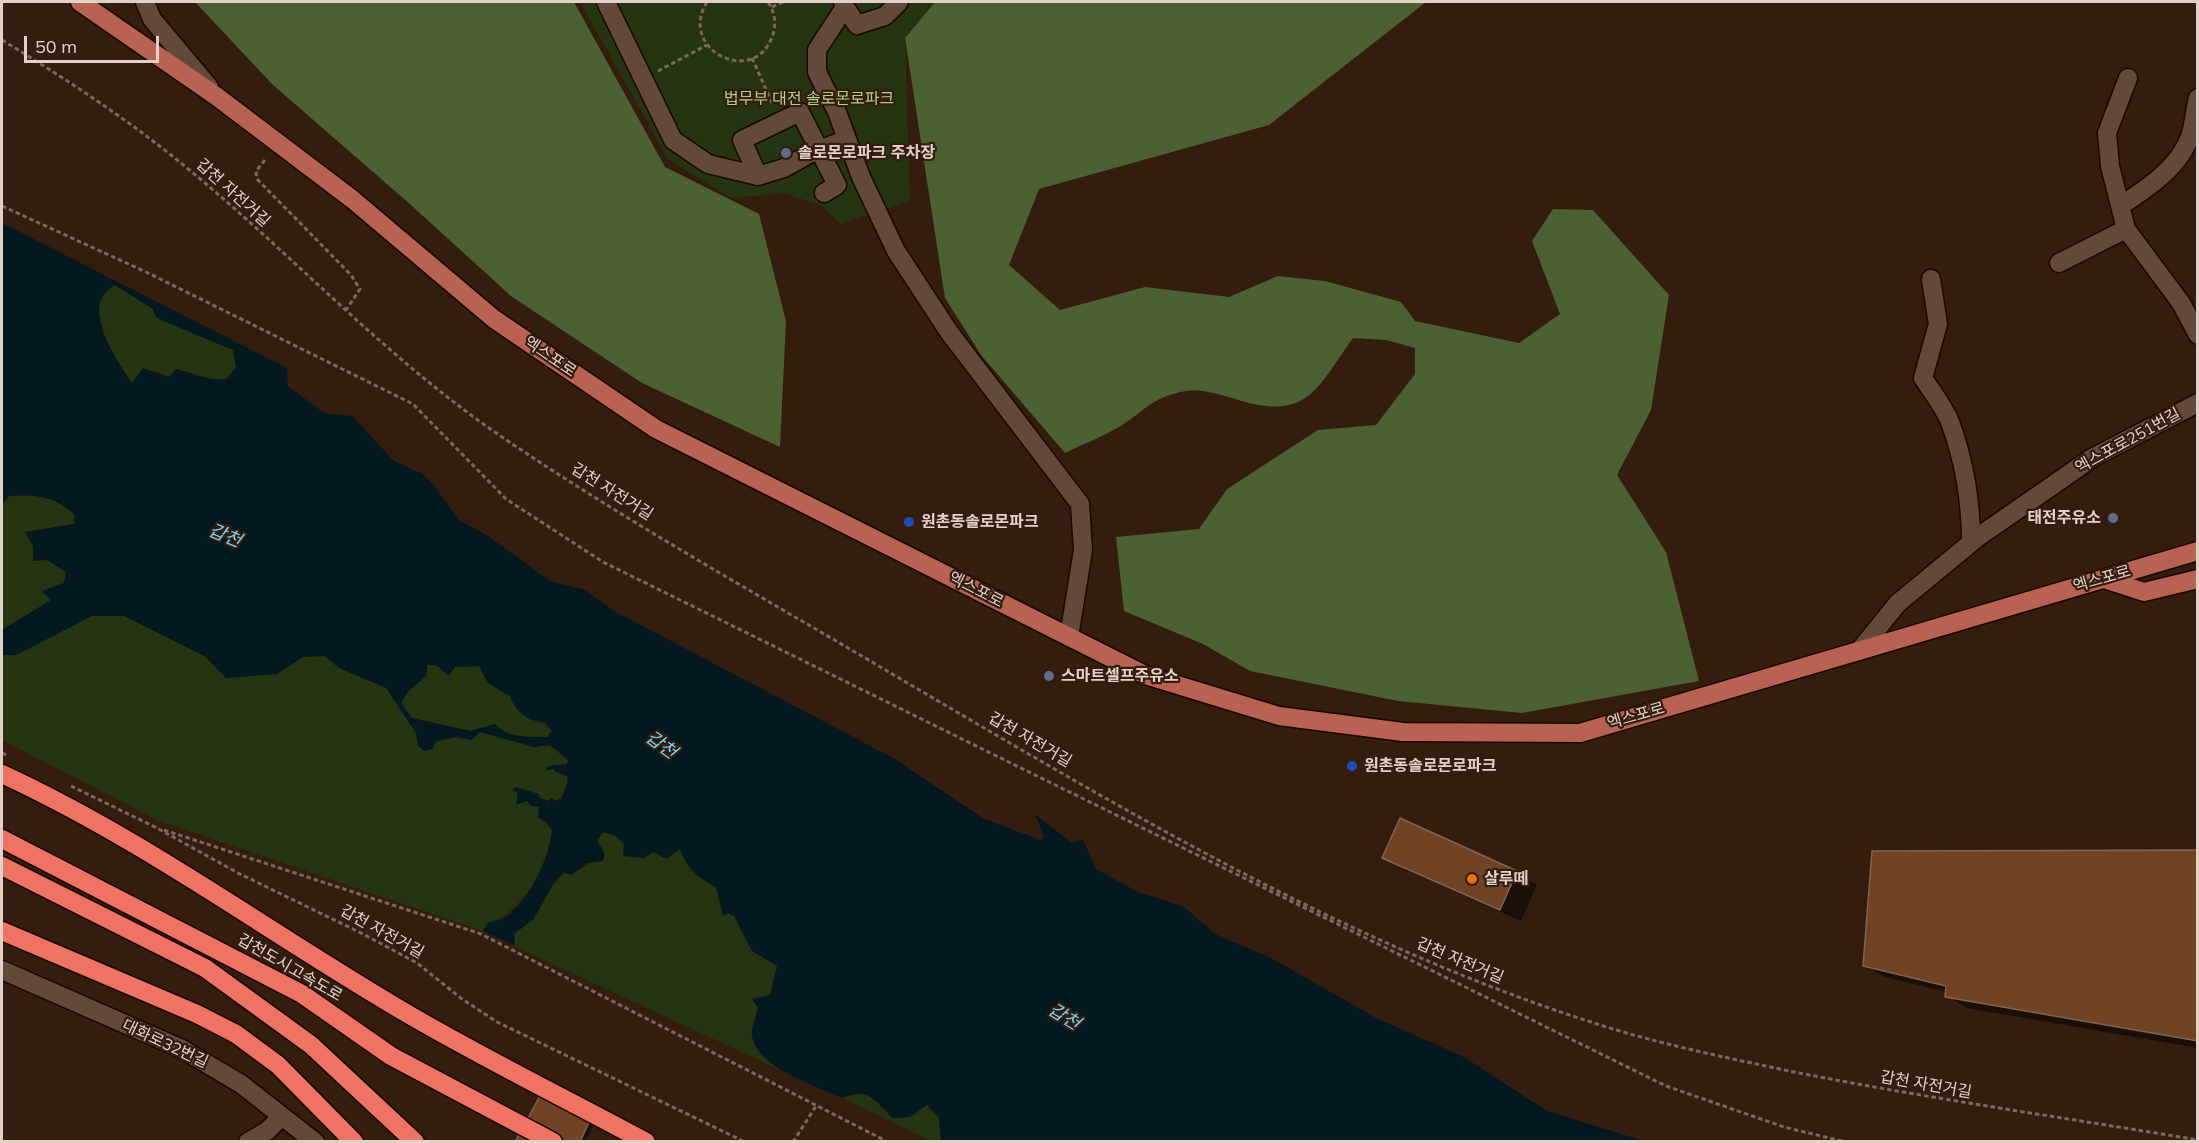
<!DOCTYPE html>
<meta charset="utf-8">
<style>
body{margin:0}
#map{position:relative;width:2199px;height:1143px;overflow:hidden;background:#341d0f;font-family:Mulish,sans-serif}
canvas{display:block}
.frame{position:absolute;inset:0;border:3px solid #e1d1c8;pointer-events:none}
.scale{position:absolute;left:24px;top:36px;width:135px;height:27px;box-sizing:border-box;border:3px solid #e1d1c8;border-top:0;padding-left:8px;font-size:18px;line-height:21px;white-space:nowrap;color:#e1d1c8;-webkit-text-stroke:4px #341d0f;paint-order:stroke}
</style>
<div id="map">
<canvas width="2199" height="1143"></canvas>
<div class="frame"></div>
<div class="scale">50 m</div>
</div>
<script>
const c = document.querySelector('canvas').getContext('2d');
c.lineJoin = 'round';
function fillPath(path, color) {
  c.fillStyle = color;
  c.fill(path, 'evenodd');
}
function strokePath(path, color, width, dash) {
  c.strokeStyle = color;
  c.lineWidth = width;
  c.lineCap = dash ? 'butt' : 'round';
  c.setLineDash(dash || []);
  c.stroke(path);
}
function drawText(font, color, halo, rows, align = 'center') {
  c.font = font + ' Mulish,"Noto Sans KR",sans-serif';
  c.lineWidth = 4.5;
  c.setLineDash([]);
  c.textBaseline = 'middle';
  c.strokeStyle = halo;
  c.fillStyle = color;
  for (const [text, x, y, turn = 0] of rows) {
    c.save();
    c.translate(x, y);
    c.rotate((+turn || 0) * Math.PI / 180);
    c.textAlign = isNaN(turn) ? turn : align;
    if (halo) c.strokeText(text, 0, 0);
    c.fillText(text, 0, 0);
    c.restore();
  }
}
const green = new Path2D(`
 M 580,2 L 935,2 L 905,38 L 910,201 L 841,224 L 822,206 L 784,193 L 731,198 L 668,159 Z
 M 114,285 L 152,308 L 158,318 L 233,350 L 236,368 L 226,379 L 211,379 L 176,369 L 169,377 L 156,371 L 132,384 L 106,342 L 98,306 L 108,289 Z
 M 36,494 L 60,501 L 74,514 L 75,524 L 25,532 L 47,560 L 66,572 L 64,583 L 43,591 L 52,600 L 2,630 L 2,505 L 9,496 Z
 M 92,616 L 124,616 L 206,657 L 226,678 L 277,674 L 303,657 L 325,656 L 339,668 L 386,687 L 416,733 L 418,746 L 456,737 L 461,739 L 484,732 L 534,747 L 550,745 L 568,760 L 567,764 L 553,765 L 546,770 L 553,768 L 567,776 L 568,782 L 561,799 L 548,801 L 512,790 L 518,793 L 517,804 L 527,801 L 539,807 L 541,821 L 546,822 L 552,830 C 548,865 524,912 488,923 L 483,931 L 159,821 L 2,740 L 2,655 L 16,655 Z
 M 427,665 L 479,666 L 488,683 L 510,696 L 552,730 L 547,737 C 530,737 507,738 495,724 L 470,731 L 412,718 L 401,703 L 408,692 L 427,675 Z
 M 603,832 L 616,836 L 625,845 L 624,856 L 654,852 L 666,859 L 680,849 L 699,877 L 716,887 L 723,915 L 728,913 L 734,916 L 752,951 L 777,966 L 770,995 L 758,1008 L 752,1034 L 756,1047 L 780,1070 L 514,946 L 515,933 C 545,912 542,894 565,872 L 571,875 L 605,854 L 597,841 Z
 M 855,1092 L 867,1094 L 894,1118 L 910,1117 L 927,1105 L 939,1117 L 941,1141 L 932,1141 L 842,1098 Z`);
const forest = new Path2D(`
 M 195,2 L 574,2 L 665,167 L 759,214 L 786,321 L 780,447 L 642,383 L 511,296 L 411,205 L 272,84 Z
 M 935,2 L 1426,2 L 1269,125 L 1039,189 L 1009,265 L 1060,310 L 1145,287 L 1229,297 L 1278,276 L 1325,281 L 1401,302 L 1415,321 L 1519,343 L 1560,314 L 1532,241 L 1553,209 L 1593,210 L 1669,295 L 1651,410 L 1617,475 L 1666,552 L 1699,681 L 1522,713 L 1398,701 L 1250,671 L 1203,644 L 1124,611 L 1116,537 L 1199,529 L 1227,489 L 1318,430 L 1376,425 L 1415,374 L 1415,348 L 1386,340 L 1353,338 C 1316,390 1307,422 1235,399 C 1221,395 1200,388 1186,391 C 1149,398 1147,410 1119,427 C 1102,437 1083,444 1065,453 L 981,355 L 945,298 L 905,38 Z`);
const water = new Path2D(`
 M 2,223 L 287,368 L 288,386 L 324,413 L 352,416 L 394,461 L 421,473 L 433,484 L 459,520 L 485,534 L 550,581 L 585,590 L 616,612 L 895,759 L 984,819 L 1041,840 L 1044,837 L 1035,814 L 1072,843 L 1083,840 L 1096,869 L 1138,892 L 1184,907 L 1215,934 L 1271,958 L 1376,1018 L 1464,1057 L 1547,1111 L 1644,1141 L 941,1141 L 939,1117 L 927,1105 L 910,1117 L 893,1118 C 874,1100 869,1087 842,1098 C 816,1086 756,1067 752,1036 C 751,1027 756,1016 758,1008 L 752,999 L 770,995 L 777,966 L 752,951 L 734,916 L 728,913 L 723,916 L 716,887 C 698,877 687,869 680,849 L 666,859 L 654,852 L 643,858 L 623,856 L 624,845 L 616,836 L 603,832 L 597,841 L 605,854 L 603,861 L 587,863 L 571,875 L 564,872 L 553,884 L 533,920 L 515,933 L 514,945 L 483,931 L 488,923 C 493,921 501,920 506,917 C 531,898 549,859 552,830 L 546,822 L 538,817 L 539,807 L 531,806 L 527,801 L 516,805 L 518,793 L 512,790 L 515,787 L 539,794 L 540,798 L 548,801 L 552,798 L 555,801 L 561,799 L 568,782 L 567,776 L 556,772 L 553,769 L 545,770 L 548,766 L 567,764 L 568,760 L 550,745 L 534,747 L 480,732 L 472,740 L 456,737 L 436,741 L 433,749 L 424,751 L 418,746 L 416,733 L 386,688 L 339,668 L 325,656 L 303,657 L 277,674 L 226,678 L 206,657 L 124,616 L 92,616 L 16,655 L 2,655 L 2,630 L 51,600 L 42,591 L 64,583 L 66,572 L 47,560 L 33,561 L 33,546 L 25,532 L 75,524 L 74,514 C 54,496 35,494 9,496 L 2,505 ZM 115,285 L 152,308 L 157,318 L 233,350 L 236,368 L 226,379 L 211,379 L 176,369 L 169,377 L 143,368 L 132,383 C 117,360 77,305 115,285 ZM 427,665 L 436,665 L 449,676 L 455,667 L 479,666 L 488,683 L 510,696 C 515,711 528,722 545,722 L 552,731 L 547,737 C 530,737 506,738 495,724 L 470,731 L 412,718 L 401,703 L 408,692 L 427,675 Z`);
const shadow = new Path2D(`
 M 1400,820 L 1537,884 L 1521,921 L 1404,869 L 1384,857 Z
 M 2198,852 L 2198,1048 L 1967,1008 L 1947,996 L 1947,992 L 1885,977 L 1864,965 Z
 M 542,1096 L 594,1123 L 585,1142 L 517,1142 Z`);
const building = new Path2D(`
 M 1400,818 L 1517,871 L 1500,910 L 1382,858 Z
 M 2198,850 L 2198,1041 L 1945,997 L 1946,986 L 1863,966 L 1872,851 Z
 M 541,1094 L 590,1120 L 580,1142 L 515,1142 Z`);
const path = new Path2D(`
 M 707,2 C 677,50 754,87 772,37 C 777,25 775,12 768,2
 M 772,7 L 783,2
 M 2,40 C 66,79 129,120 187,168 C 294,256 387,359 502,437 C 630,524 766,599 899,678 C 1122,809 1346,944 1594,1023 C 1658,1044 1724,1057 1789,1071 C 1925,1098 2061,1117 2198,1140
 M 752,58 L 772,103
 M 658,71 L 707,45
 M 265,160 L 256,171 L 257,179 L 351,275 L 360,289 L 346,310
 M 2,206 L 146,272 L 413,404 L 506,499 L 603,562 L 1666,1086 L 1784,1127 L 1846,1142
 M 2,753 L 9,756
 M 71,786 L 157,828 L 238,873 L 363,934 L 417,963 L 462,999 L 497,1022 L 745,1142
 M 164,830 L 481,934 L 888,1142
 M 793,1142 L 816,1106`);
const minor = new Path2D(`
 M 145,2 L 152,19 L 209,87
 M 606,2 L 673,140 L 708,164 L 758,176 L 784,168 L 809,154 L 847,139
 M 843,2 L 845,7 L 817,50 L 817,72 L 837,112 L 861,177 L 896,251 L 949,332 L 1080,504 L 1083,550 L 1069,637
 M 845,7 L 857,25 L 885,16 L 899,2
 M 2128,78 L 2107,133 L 2110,166 L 2126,229 L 2181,303 L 2198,335
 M 758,176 L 742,140 L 800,112 L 837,185 L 824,193
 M 2120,206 C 2148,188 2180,167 2191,134 C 2194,123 2195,109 2198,98
 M 2059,263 L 2126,229
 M 1931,279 L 1938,324 L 1923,378 C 1932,392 1944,407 1950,422 C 1964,460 1971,503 1971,543
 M 1859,651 L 1898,603 L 1978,537 L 2092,458 L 2198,403
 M 2,970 L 182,1049 L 241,1084 L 315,1142
 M 248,1142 L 267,1131 L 282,1116`);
const major = new Path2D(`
 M 80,2 L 216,96 L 352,199 L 494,319 L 656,429 L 1145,675 L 1279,716 L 1403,732 L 1580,733 L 2198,551
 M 2104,579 L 2144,592 L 2198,579`);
const highway = new Path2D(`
 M 2,774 C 147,841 275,937 413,1017 C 489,1061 568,1100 646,1142
 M 2,839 L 302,994 L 391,1056 L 553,1142
 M 2,866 L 205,968 L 311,1045 L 415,1142
 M 2,931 L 197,1014 L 236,1034 L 278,1065 L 354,1142`);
const markers = [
 [786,153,6,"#5c6f8a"],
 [2113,518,6,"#5c6f8a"],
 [909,522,6,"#1a4fb4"],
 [1049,676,6,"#5c6f8a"],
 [1352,766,6,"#1a4fb4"],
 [1472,879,6,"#e8710a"]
];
const parkNames = [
 ["법무부 대전 솔로몬로파크",809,99]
];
const poiNames = [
 ["솔로몬로파크 주차장",798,153],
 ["태전주유소",2101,518,"right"],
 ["원촌동솔로몬파크",921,522],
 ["스마트셀프주유소",1061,676],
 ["원촌동솔로몬로파크",1364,766],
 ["살루떼",1484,879]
];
const streetNames = [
 ["갑천 자전거길",233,193,42],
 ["엑스포로",550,357,34],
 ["엑스포로251번길",2128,441,-29],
 ["갑천 자전거길",612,492,32],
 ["엑스포로",2102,579,-16],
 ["엑스포로",976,590,27],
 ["엑스포로",1636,716,-16],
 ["갑천 자전거길",1030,740,30],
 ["갑천 자전거길",382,932,29],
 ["갑천 자전거길",1460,961,23],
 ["갑천도시고속도로",290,968,30],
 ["대화로32번길",165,1044,25],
 ["갑천 자전거길",1926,1085,10]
];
const waterNames = [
 ["갑천",225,536,22],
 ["갑천",661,745,36],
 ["갑천",1064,1017,32]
];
fillPath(green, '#253411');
fillPath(forest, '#4b6131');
fillPath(water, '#041820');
fillPath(shadow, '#0007');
fillPath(building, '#714325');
strokePath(building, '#7f6353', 1.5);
strokePath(minor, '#1b0700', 21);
strokePath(major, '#1b0700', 21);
strokePath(highway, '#1b0700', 21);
strokePath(path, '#7b675b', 3, [4.5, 3]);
strokePath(minor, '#63493a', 18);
strokePath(major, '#b76253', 18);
strokePath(highway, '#ef7364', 18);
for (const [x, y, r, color] of markers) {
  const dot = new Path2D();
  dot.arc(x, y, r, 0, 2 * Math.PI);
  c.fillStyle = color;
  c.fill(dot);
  strokePath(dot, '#341d0f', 2);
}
drawText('16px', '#add186', '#341d0f', parkNames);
drawText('bold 16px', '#e1d1c8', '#341d0f', poiNames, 'left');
drawText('16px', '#e1d1c8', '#341d0f', streetNames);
drawText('italic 18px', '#75d7fd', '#341d0f', waterNames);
</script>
